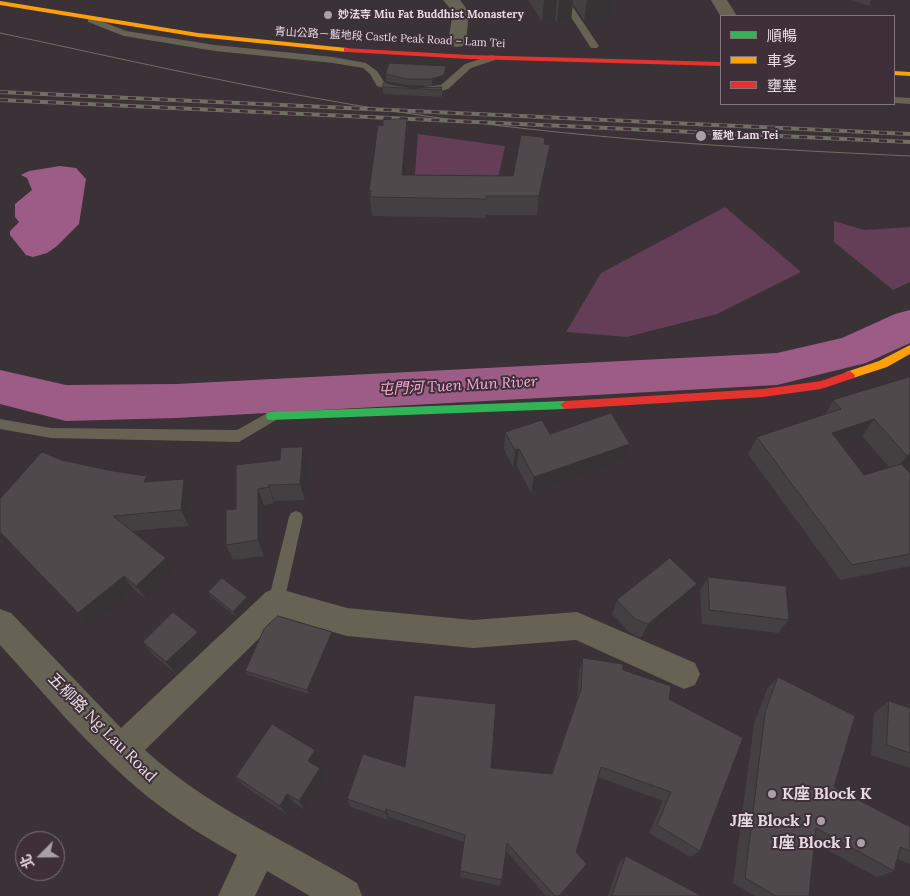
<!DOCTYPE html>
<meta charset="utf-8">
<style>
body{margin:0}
#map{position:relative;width:910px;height:896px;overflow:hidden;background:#3a3237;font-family:Lora,"Noto Sans TC",serif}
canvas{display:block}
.legend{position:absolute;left:720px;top:15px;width:175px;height:90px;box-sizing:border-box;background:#3e2f38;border:1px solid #81747c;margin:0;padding:6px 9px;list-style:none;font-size:15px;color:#e5dbe1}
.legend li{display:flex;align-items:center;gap:10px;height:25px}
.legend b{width:25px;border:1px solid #81747c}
.north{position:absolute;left:15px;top:831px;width:50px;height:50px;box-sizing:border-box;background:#3e2f38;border:1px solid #81747c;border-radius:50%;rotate:247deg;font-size:14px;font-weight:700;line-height:20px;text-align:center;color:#e5dbe1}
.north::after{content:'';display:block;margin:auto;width:18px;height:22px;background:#a9a0a6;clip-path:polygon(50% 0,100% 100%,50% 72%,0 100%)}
</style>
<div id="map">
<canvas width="910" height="896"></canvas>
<ul class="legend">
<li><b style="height:6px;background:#30b455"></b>順暢</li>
<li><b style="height:6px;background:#ff9f0a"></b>車多</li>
<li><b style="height:6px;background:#e5322d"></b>壅塞</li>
</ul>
<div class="north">北</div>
</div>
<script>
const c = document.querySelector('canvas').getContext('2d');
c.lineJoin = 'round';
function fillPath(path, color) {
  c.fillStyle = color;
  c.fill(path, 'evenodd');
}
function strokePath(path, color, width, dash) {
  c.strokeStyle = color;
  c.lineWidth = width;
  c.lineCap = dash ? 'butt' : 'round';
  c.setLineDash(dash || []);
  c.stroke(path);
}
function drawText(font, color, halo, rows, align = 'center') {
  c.font = font + ' Lora,"Noto Sans TC",serif';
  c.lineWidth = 4;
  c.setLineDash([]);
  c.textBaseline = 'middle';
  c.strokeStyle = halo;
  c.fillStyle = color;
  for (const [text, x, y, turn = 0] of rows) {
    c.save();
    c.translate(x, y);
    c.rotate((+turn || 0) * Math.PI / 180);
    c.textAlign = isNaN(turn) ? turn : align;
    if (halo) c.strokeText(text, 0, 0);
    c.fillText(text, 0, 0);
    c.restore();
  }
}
const green = new Path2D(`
 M 418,134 L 505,146 L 496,188 L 414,187 Z
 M 725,207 L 801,272 L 717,314 L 627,337 L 566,332 L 601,273 Z
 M 834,221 L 864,230 L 910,227 L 910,282 L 893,290 L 834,242 Z`);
const water = new Path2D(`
 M 60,166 L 76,168 L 86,179 L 79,224 L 57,246 L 47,253 L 33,257 L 26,255 L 10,235 L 10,231 L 19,222 L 15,217 L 15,204 L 32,190 L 27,178 L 21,175 L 29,171 Z`);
const river = new Path2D(`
 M 910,310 L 910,343 L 866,363 L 777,385 L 176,418 L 66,421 L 0,404 L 0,370 L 66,385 L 176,384 L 777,353 L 842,338 L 895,314 Z`);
const lane = new Path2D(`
 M 560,0 L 568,0 L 599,46 L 597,48 L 591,48 Z
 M 91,17 L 126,31 L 215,45 L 333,57 L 366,63 L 377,71 L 384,82 L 405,89 L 400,92 L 377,86 L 370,74 L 363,68 L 333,63 L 215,51 L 124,36 L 88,22 L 88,18 Z
 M 492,55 L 495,56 L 495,60 L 471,68 L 448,89 L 433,93 L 424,93 L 419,90 L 424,87 L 441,85 L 465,64 Z
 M 894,97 L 910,98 L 910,104 L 894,103 Z
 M 271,411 L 276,412 L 278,416 L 276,420 L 239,442 L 51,438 L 0,429 L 0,419 L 51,428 L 237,430 Z
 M 296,511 L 301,513 L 303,517 L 284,602 L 281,607 L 276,609 L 271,607 L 268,602 L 289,517 L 291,513 Z`);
const street = new Path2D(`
 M 443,0 L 460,0 L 469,12 L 466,42 L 463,46 L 457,47 L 451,46 L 448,42 L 453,12 Z
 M 711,0 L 727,0 L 737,16 L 721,17 Z
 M 276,588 L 347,608 L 473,620 L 577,612 L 695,663 L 700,674 L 695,685 L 684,689 L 576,640 L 473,648 L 347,636 L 281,617 L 145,750 C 207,807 285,840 357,883 L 362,896 L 310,896 L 267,871 L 255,896 L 218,896 L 237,855 C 206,838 176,819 148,797 C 93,752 47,697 0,645 L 0,609 L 11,613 L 121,728 L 266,592 Z`);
const fast = new Path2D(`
 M 565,401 L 570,405 L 565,409 L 271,420 L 267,419 L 266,416 L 267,413 L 271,412 Z`);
const slow = new Path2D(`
 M 0,1 L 198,33 L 347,48 L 351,50 L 347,52 L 198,37 L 0,5 Z
 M 894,71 L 910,72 L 910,76 L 894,75 Z
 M 910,345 L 910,354 L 887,367 L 850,379 L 845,375 L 846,372 L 879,361 Z`);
const jam = new Path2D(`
 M 344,48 L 469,55 L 721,62 L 721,66 L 469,59 L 347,52 L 344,52 Z
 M 850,371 L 855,375 L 854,378 L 821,389 L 763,397 L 565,409 L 560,405 L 565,401 L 763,389 L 821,381 Z`);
const tram = new Path2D(`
 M 0,33 C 133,61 265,92 399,112 C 568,138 739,148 910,156`);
const rail = new Path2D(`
 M 0,92 L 910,134
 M 0,100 L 910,142`);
const wall = new Path2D(`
 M 528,0 L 613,0 L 610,17 L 584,21 L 573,4 L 571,21 L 557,22 L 555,20 L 542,22 Z
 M 851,0 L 874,0 L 869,6 Z
 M 446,72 L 444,82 L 432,86 L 406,85 L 386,81 L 386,74 Z
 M 383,87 L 413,88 L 442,87 L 442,97 L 383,94 Z
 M 407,119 L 408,138 L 405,175 L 513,176 L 545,144 L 550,145 L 548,164 L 537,215 L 486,215 L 486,218 L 372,216 L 369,191 L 383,126 Z
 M 910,377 L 910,466 L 905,468 L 910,473 L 910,566 L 840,580 L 748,454 L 757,437 L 825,415 L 833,400 ZM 862,436 L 889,467 L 864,475 L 840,444 Z
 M 505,432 L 550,434 L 625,461 L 531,493 L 517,466 L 513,467 L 504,449 Z
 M 61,460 L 113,471 L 147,476 L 151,482 L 184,479 L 192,495 L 189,526 L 132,531 L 166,558 L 175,573 L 147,600 L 134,590 L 91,627 L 15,548 L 11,551 L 0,540 L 0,499 Z
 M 280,460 L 308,464 L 305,500 L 274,501 L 274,503 L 264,505 L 264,556 L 233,560 L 226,545 L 236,509 Z
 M 708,577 L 789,620 L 778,633 L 702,624 L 700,591 Z
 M 697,584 L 689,598 L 641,638 L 629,632 L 612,614 L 617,600 Z
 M 208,592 L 247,597 L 249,602 L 235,616 L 211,597 Z
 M 332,632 L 333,636 L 309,694 L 248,675 L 245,671 Z
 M 143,642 L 206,646 L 176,674 L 153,655 Z
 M 583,658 L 623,670 L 669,699 L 700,851 L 690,857 L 649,833 L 663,801 L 598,777 L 559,896 L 546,896 L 506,851 L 502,880 L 500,886 L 460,877 L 464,842 L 389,817 L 388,820 L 351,807 L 347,799 L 405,767 L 491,768 L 551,774 L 577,700 L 579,671 Z
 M 778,677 L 834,787 L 910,827 L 910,864 L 897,859 L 894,871 L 877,877 L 814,843 L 809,896 L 755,896 L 733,883 L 754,724 L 767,689 Z
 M 889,701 L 910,708 L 910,768 L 871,755 L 874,713 Z
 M 315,750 L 321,760 L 317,766 L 325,778 L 305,810 L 293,802 L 286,814 L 244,786 L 236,777 Z
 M 626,856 L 702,896 L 608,896 L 619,863 Z`);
const shadedWall = new Path2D(`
 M 544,0 L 557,0 L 555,20 L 542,22 Z
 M 559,0 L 573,0 L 571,21 L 557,22 Z
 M 587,0 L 613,0 L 610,17 L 584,21 Z
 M 871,0 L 874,0 L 869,6 Z
 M 446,66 L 446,72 L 444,82 L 432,86 L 432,79 Z
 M 407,119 L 408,138 L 404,194 L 402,175 Z
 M 550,145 L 548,164 L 537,215 L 539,196 Z
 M 874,419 L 862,436 L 821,450 L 832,433 Z
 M 630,444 L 625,461 L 531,493 L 534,477 Z
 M 303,447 L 308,464 L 305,500 L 300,484 Z
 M 519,449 L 517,466 L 513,467 L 515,450 Z
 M 910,454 L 910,466 L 893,472 L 907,456 Z
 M 147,476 L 156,492 L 144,482 Z
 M 184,479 L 192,495 L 189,526 L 181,510 Z
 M 269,485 L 274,501 L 274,503 L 269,487 Z
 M 258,489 L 264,505 L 264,556 L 258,540 Z
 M 1,533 L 15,548 L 11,551 L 0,539 L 0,534 Z
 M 166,558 L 175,573 L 147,600 L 136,586 Z
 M 124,576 L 134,590 L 91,627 L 78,613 Z
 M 697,584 L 689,598 L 641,638 L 648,624 Z
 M 247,597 L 249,602 L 235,616 L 233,612 Z
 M 198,632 L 206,646 L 176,674 L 166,662 Z
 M 332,632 L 333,636 L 309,694 L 307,690 Z
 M 315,750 L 321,760 L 314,771 L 308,761 Z
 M 320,768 L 325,778 L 305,810 L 299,801 Z
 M 287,794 L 293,802 L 286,814 L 280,806 Z
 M 386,809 L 389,817 L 388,820 L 385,812 Z`);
const building = new Path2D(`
 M 389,63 L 446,66 L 444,75 L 432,79 L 406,79 L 386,74 Z
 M 384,83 L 413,88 L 442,87 L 441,90 L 383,87 Z
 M 407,119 L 402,175 L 513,176 L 521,135 L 542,137 L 545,139 L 544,144 L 550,145 L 539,196 L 486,196 L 487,199 L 370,197 L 371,191 L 369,191 L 378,125 L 383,126 L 383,120 Z
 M 910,377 L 910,454 L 907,456 L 874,419 L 832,433 L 864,475 L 901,464 L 910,473 L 910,554 L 852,565 L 757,437 L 841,409 L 833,400 Z
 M 611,413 L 630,444 L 534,477 L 519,449 L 515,450 L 505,432 L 542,420 L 550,434 Z
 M 303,447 L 300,484 L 269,485 L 269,487 L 258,489 L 258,540 L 226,545 L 226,510 L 236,509 L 236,465 L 280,460 L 281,448 Z
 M 42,452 L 61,460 L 113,471 L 147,476 L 144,482 L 184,479 L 181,510 L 113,516 L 166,558 L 136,586 L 124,576 L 78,613 L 1,533 L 0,534 L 0,499 Z
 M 670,558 L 697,584 L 648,624 L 635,619 L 617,600 Z
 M 708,577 L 786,586 L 789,620 L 710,610 Z
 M 222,578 L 247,597 L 233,612 L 208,592 Z
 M 173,612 L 198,632 L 166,662 L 143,642 Z
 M 278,616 L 332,632 L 307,690 L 245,671 L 264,629 Z
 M 583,658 L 623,664 L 623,670 L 671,686 L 669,699 L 743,738 L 700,851 L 657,825 L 671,792 L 601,767 L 576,852 L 587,864 L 559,896 L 555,896 L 507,843 L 502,880 L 460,871 L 465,835 L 386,809 L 385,812 L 347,799 L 363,754 L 405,767 L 414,695 L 496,704 L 491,768 L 552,774 L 581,689 Z
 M 778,677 L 855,716 L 834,787 L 910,827 L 910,851 L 900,847 L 894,871 L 816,828 L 809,896 L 776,896 L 745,878 L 765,713 Z
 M 889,701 L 910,708 L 910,753 L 887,745 Z
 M 272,724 L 315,750 L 308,761 L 320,768 L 299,801 L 287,794 L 280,806 L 236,777 Z
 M 626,856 L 702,896 L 612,896 Z`);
const markers = [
 [328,15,5,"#a9a0a6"],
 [701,136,6,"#a9a0a6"],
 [772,794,5,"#a9a0a6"],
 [821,821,5,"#a9a0a6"],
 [861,843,5,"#a9a0a6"]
];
const farPoinames = [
 ["妙法寺 Miu Fat Buddhist Monastery",338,15],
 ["藍地 Lam Tei",712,136]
];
const farStreetnames = [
 ["青山公路－藍地段 Castle Peak Road – Lam Tei",390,38,3]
];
const waterNames = [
 ["屯門河 Tuen Mun River",458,386,-3]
];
const nearStreetnames = [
 ["五柳路 Ng Lau Road",102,728,45]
];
const nearPoinames = [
 ["K座 Block K",782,794,"left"],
 ["J座 Block J",811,821],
 ["I座 Block I",851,843]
];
fillPath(green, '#643e56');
fillPath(water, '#9d5c85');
fillPath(river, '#9d5c85');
fillPath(lane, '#666354');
fillPath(street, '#666354');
fillPath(fast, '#30b455');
fillPath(slow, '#ff9f0a');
fillPath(jam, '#e5322d');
strokePath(tram, '#716e66', 1);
strokePath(rail, '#716e66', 4);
strokePath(rail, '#3e2f38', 2.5, [8]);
fillPath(wall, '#443f41');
fillPath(shadedWall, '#373335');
fillPath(building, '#4f494c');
strokePath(building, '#373335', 1);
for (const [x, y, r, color] of markers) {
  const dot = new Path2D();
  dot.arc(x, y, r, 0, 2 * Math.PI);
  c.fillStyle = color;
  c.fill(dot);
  strokePath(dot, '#3e2f38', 2);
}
drawText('bold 11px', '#e5dbe1', '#3e2f38', farPoinames, 'left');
drawText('11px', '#e5dbe1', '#3e2f38', farStreetnames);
drawText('italic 15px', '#f9aadb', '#3e2f38', waterNames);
drawText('16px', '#e5dbe1', '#3e2f38', nearStreetnames);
drawText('bold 16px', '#e5dbe1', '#3e2f38', nearPoinames, 'right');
</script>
